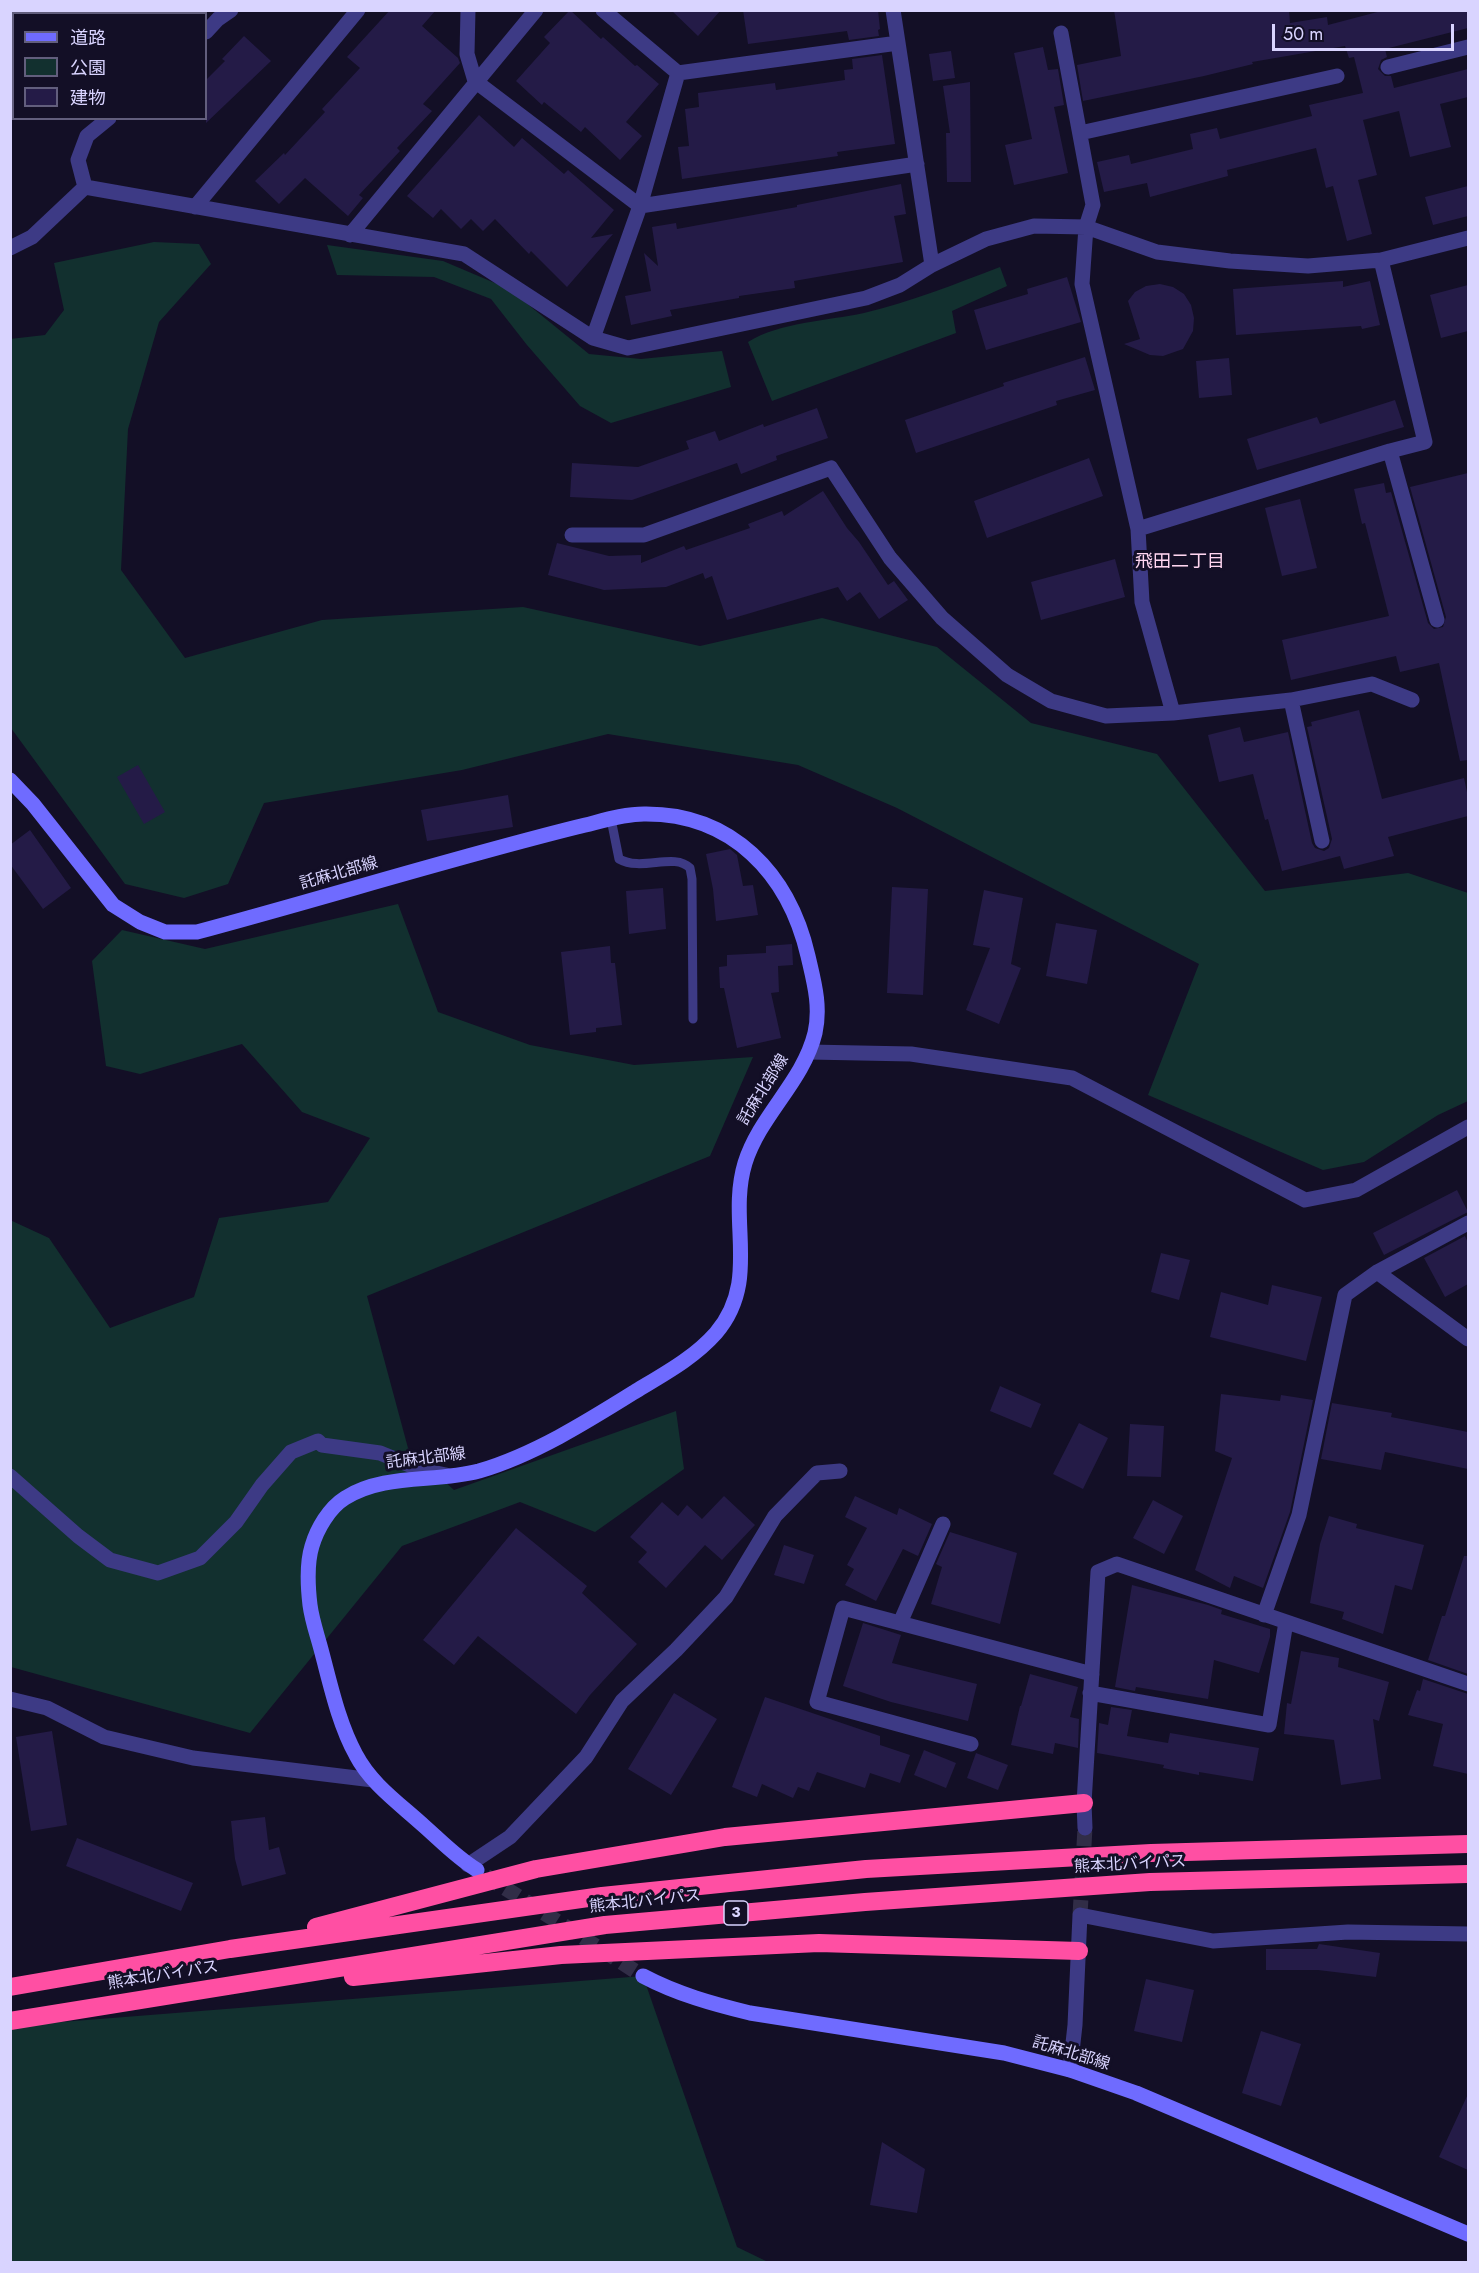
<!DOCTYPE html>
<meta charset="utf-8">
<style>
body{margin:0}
#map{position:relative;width:1479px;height:2273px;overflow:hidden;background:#130f26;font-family:Jost,"Noto Sans JP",sans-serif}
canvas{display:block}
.frame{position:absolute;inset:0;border:12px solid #d9d4ff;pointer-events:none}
.legend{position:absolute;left:12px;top:12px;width:195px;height:108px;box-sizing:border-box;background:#130f26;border:2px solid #625e7d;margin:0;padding:8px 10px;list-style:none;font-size:18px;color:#d9d4ff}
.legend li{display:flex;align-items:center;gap:12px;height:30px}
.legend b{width:30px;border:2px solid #625e7d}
.scale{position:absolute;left:1272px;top:24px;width:182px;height:27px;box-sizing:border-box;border:3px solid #d9d4ff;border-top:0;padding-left:8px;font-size:18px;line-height:21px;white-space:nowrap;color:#d9d4ff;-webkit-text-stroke:4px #130f26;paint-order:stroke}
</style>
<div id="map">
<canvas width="1479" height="2273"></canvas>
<div class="frame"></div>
<ul class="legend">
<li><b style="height:8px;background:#6f6bff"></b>道路</li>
<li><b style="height:16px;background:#12302f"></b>公園</li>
<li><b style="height:16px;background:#241b47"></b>建物</li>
</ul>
<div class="scale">50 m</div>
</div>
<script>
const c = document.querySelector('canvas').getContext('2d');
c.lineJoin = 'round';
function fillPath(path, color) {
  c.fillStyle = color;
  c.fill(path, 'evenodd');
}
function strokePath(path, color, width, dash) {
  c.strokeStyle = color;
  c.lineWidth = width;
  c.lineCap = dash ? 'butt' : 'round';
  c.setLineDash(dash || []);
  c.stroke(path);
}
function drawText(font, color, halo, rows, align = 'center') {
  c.font = font + ' Jost,"Noto Sans JP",sans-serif';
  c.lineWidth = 6;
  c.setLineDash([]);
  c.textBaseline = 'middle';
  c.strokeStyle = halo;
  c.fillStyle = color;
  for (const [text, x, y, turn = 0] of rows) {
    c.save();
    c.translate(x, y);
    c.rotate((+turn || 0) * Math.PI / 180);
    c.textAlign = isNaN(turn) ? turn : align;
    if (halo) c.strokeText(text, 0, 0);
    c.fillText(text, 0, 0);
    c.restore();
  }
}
const green = new Path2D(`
 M 11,10 L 71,10 L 74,13 L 14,14 L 13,98 L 10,98 Z
 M 154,242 L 199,244 L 211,264 L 159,322 L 128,429 L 121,570 L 185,658 L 322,620 L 523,607 L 700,646 L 822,618 L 937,647 L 1031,723 L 1157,754 L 1265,891 L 1408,873 L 1468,893 L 1468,1101 L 1438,1115 L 1364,1162 L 1323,1170 L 1148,1095 L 1199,964 L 897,808 L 798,765 L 608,734 L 462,770 L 264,803 L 228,884 L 184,898 L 125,884 L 11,728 L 10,339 L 45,335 L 64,310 L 54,263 Z
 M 327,245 L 443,261 L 509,289 L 589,354 L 641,359 L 722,351 L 731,387 L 611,423 L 580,406 L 527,345 L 491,299 L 434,277 L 337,275 Z
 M 1000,267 L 1007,286 L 952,311 L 956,333 L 772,401 L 748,342 C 780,322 827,321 864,313 C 911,302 955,284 1000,267 Z
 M 398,904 L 438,1012 L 530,1045 L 634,1065 L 753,1057 L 710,1156 L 367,1296 L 408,1448 L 454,1490 L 676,1411 L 684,1469 L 595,1532 L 520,1502 L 402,1546 L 250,1733 L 11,1667 L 10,1220 L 49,1238 L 110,1328 L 194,1297 L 219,1218 L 328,1202 L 370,1138 L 302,1112 L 242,1044 L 140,1074 L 106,1066 L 92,961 L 122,930 L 205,949 Z
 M 643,1976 L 737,2247 L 768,2262 L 11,2262 L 11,2026 Z`);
const building = new Path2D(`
 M 390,10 L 436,10 L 422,26 L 458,58 L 460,63 L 423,104 L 432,111 L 397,148 L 400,151 L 359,195 L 363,198 L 348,216 L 305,178 L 279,204 L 255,181 L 284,153 L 285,155 L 325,112 L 322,109 L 360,68 L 347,57 Z
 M 570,10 L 601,39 L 603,37 L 635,66 L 637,65 L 659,84 L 626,122 L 642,136 L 620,160 L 585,127 L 581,132 L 544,102 L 542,105 L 516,81 L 550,43 L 544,37 Z
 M 671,10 L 721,10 L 698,36 Z
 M 743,10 L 878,10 L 880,29 L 878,30 L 879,36 L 849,40 L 847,31 L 748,44 Z
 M 1114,10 L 1289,10 L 1290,23 L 1327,17 L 1328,25 L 1385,10 L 1468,10 L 1468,28 L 1385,49 L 1387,57 L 1381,60 L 1378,69 L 1385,76 L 1391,76 L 1394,88 L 1468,69 L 1468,97 L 1440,104 L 1451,147 L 1410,157 L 1399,111 L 1363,120 L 1377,175 L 1358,180 L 1372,234 L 1347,241 L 1333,186 L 1326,188 L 1316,148 L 1227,170 L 1228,176 L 1150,197 L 1147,183 L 1104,192 L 1097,162 L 1129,155 L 1131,164 L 1193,149 L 1190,134 L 1217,128 L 1220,139 L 1312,116 L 1309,105 L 1363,93 L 1354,57 L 1349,58 L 1345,46 L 1252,62 L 1253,64 L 1204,76 L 1083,101 L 1077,65 L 1121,56 Z
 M 244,36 L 271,61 L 206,123 L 206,80 L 225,61 L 222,59 Z
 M 1043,47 L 1048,70 L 1058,69 L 1064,105 L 1054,107 L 1068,173 L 1014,185 L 1005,145 L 1032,139 L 1014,53 Z
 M 951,51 L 955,78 L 933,81 L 929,54 Z
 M 882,55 L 895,144 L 837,152 L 838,156 L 682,179 L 678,147 L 689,146 L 685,109 L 699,107 L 698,93 L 775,83 L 776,90 L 845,80 L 844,70 L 853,69 L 852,59 Z
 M 970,82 L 971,182 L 947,182 L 946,133 L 950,133 L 943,86 Z
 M 479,115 L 514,147 L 522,138 L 564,174 L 568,170 L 614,210 L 591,238 L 613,234 L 567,287 L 531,251 L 529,254 L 495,219 L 483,231 L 471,219 L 461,229 L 441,209 L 433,218 L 407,196 Z
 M 901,184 L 906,214 L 894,216 L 903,262 L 794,281 L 795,288 L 739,296 L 739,298 L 670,310 L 672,316 L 631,325 L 625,296 L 651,291 L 644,253 L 658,266 L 652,227 L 676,223 L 677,229 L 797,207 L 797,205 Z
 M 1468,186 L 1468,216 L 1433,225 L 1425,197 Z
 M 1067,277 L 1081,322 L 986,350 L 974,310 L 1028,294 L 1027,289 Z
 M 1343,281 L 1343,287 L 1370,281 L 1380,325 L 1362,329 L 1361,326 L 1236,335 L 1233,289 Z
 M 1160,284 L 1173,287 L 1184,294 L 1191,305 L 1194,318 L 1193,331 L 1183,349 L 1163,356 L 1150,355 L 1124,344 L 1140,339 L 1128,301 L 1135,292 L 1146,286 Z
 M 1468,285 L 1468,331 L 1441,338 L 1430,295 Z
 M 1085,357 L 1095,390 L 1056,401 L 1057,405 L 916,453 L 905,420 L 1004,386 L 1003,383 Z
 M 1229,358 L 1232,395 L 1199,398 L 1196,361 Z
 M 1395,400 L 1404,427 L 1257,470 L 1247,439 L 1317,417 L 1320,424 Z
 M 817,408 L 828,438 L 776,456 L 777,460 L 741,474 L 737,463 L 632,500 L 570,497 L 572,463 L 638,467 L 689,449 L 686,441 L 715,431 L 719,441 L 763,424 L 764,427 Z
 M 1089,458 L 1103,496 L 987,538 L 974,501 Z
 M 1468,473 L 1468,760 L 1460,761 L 1439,663 L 1400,672 L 1396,656 L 1291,680 L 1282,640 L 1389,616 L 1365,523 L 1362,524 L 1354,489 L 1384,483 L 1386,493 L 1391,492 L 1428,623 L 1434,629 L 1443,627 L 1446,617 L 1410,487 Z
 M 823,491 L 847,528 L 859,542 L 888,585 L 894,581 L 908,600 L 879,619 L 860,592 L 847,601 L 838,587 L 727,620 L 712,576 L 705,579 L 703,573 L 666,587 L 604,590 L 548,575 L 557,543 L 609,556 L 641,555 L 641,563 L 684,546 L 686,550 L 750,528 L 748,524 L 782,511 L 784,516 Z
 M 1300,499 L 1317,568 L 1282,576 L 1265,508 Z
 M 1115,559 L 1125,597 L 1041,620 L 1031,582 Z
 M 1359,710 L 1382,799 L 1464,778 L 1468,797 L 1468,816 L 1388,837 L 1394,856 L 1344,869 L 1340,856 L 1282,871 L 1268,819 L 1265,820 L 1253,774 L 1219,782 L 1208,735 L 1240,727 L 1244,742 L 1288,732 L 1312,843 L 1315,848 L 1324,851 L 1329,848 L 1332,839 L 1307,727 L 1312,726 L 1311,722 Z
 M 138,765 L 165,812 L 144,824 L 117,777 Z
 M 508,795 L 513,827 L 427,841 L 421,810 Z
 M 30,830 L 71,888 L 43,909 L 10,864 L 10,845 Z
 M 730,849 L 737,855 L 743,886 L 753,885 L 758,915 L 716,921 L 713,889 L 706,854 Z
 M 892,887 L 928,889 L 923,995 L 887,993 Z
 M 663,888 L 666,929 L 629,934 L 626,891 Z
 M 984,890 L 1023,898 L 1011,964 L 1021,968 L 999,1024 L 966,1010 L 990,948 L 973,945 Z
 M 1056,923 L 1097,930 L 1087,984 L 1046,976 Z
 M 792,944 L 793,965 L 778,966 L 779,992 L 771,993 L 781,1038 L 737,1048 L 724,988 L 720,988 L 719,967 L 727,966 L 727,955 L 766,953 L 766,946 Z
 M 610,946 L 611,963 L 615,963 L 622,1025 L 596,1028 L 596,1032 L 570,1035 L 561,952 Z
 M 1457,1190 L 1468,1212 L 1384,1255 L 1373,1233 Z
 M 1465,1236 L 1468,1243 L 1468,1284 L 1445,1297 L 1424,1258 Z
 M 1161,1253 L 1190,1260 L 1179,1300 L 1151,1292 Z
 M 1272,1285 L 1322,1297 L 1306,1361 L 1210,1337 L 1221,1292 L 1268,1305 Z
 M 1000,1386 L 1041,1404 L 1031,1428 L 990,1411 Z
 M 1221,1394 L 1280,1401 L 1281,1395 L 1313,1400 L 1290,1512 L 1263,1588 L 1234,1576 L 1230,1588 L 1195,1570 L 1232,1458 L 1215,1451 Z
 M 1332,1403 L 1392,1413 L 1391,1417 L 1468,1432 L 1468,1469 L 1385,1452 L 1381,1470 L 1321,1459 Z
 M 1079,1423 L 1108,1438 L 1083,1489 L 1053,1474 Z
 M 1130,1424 L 1164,1426 L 1161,1477 L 1127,1476 Z
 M 724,1496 L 755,1525 L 722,1560 L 705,1545 L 666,1588 L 638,1562 L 647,1552 L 630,1537 L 662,1502 L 678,1516 L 687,1505 L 702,1519 Z
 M 855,1496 L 897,1515 L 899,1508 L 932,1524 L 918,1556 L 903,1549 L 876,1601 L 845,1585 L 854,1569 L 847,1565 L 867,1528 L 845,1517 Z
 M 1153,1500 L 1183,1516 L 1164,1554 L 1133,1538 Z
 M 1329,1516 L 1357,1524 L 1356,1528 L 1424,1545 L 1412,1590 L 1395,1585 L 1383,1634 L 1342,1619 L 1344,1612 L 1310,1603 L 1320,1544 Z
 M 516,1528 L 587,1586 L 582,1593 L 637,1644 L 590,1695 L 576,1714 L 478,1636 L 454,1665 L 423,1640 Z
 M 950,1532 L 1017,1553 L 1000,1624 L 931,1604 L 942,1567 L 936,1564 Z
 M 784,1545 L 814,1555 L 804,1584 L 774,1575 Z
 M 1464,1556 L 1468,1556 L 1468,1674 L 1428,1660 L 1442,1616 L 1445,1616 Z
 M 1132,1585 L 1208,1605 L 1222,1610 L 1221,1614 L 1270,1629 L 1270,1637 L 1259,1673 L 1214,1660 L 1208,1699 L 1136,1687 L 1135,1691 L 1115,1687 Z
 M 863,1623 L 901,1635 L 892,1663 L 977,1684 L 968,1721 L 891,1702 L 843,1686 Z
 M 1301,1651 L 1339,1658 L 1338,1667 L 1389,1682 L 1379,1721 L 1373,1719 L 1381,1779 L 1341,1785 L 1334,1740 L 1284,1734 L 1287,1703 L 1291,1704 Z
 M 1030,1674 L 1078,1687 L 1070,1717 L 1079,1719 L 1078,1748 L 1055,1743 L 1053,1754 L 1011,1745 L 1020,1706 L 1021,1706 Z
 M 1423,1679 L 1468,1694 L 1468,1774 L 1433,1766 L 1443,1724 L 1408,1715 L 1417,1690 L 1420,1691 Z
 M 674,1693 L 717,1719 L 671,1795 L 628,1769 Z
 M 765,1697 L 880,1736 L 880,1745 L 910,1755 L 900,1783 L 870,1773 L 865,1788 L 817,1772 L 809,1791 L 798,1787 L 793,1798 L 762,1784 L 757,1797 L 732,1787 Z
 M 1111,1707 L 1132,1710 L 1127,1736 L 1168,1743 L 1170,1733 L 1259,1748 L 1253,1781 L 1199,1772 L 1199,1775 L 1163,1768 L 1164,1765 L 1097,1753 L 1099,1723 L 1108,1725 Z
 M 52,1731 L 67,1825 L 31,1831 L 16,1737 Z
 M 924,1750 L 956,1763 L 946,1788 L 914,1775 Z
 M 976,1753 L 1008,1765 L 998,1790 L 967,1778 Z
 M 265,1817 L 269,1850 L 279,1847 L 286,1874 L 242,1886 L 235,1859 L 231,1821 Z
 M 77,1838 L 193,1883 L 181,1911 L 66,1866 Z
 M 1319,1944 L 1380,1953 L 1376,1977 L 1318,1970 L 1266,1970 L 1266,1949 L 1317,1949 Z
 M 1146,1979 L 1194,1990 L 1182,2042 L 1134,2031 Z
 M 1261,2031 L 1301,2044 L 1281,2106 L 1242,2093 Z
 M 1468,2094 L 1468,2170 L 1439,2157 Z
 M 882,2142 L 925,2169 L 917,2213 L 870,2205 Z`);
const streetTunnel = new Path2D(`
 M 1080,1915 L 1085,1828`);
const secondaryTunnel = new Path2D(`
 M 486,1876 L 643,1976`);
const lane = new Path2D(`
 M 611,819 L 619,859 C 642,872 674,852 690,868 L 692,879 L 693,1019`);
const street = new Path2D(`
 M 468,10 L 467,54 L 475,81 L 640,206 L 917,164
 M 603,10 L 678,73 L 898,43
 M 893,10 L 932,265
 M 206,32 L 218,19 L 231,10
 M 1061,33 L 1093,205 L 1086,227 L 1082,284 L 1138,529
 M 1388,67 L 1468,47
 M 1080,133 L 1337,76
 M 85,187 L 464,254 L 593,338 L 628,348 L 866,298 L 900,285 L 932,265 L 986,239 L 1034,226 L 1086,227 L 1157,252 L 1230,261 L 1308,266 L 1381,260 L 1468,238
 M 85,187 L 78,160 L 87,136 L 109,118
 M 195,207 L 358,10
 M 350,235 L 536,10
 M 10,248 L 32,237 L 85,187
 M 1381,260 L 1425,442 L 1390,451 L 1138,529 L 1142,602 L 1173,713 L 1291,700 L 1372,684 L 1412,700
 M 593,338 L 640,206 L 678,73
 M 1390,451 L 1437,620
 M 572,535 L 644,535 L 831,468 L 890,558 L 942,618 L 1007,675 L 1051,701 L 1106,716 L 1173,713
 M 1291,700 L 1322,841
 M 809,1052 L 911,1054 L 1072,1078 L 1305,1200 L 1356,1190 L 1468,1127
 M 1377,1272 L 1468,1339
 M 10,1476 L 78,1536 L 110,1560 L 158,1573 L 200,1558 L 236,1522 L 262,1485 L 291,1452 L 318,1441 L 322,1445 L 380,1453 L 422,1470 L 446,1475
 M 1264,1615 L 1299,1515 L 1345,1295 L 1377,1272 L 1468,1223
 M 900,1623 L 943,1524
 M 1090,1693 L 1269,1725 L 1286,1622
 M 10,1699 L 47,1708 L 104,1737 L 193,1758 L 373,1780
 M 971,1744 L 817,1702 L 843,1608 L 1092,1674
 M 1085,1828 L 1084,1803 L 1098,1572 L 1117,1564 L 1468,1684
 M 468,1865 L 510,1837 L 586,1757 L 622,1701 L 676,1650 L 726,1597 L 775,1516 L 817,1473 L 840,1471
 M 1070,2070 L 1075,2025 L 1080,1915 L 1213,1941 L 1348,1932 L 1468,1934`);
const secondary = new Path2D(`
 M 10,780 L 33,804 L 113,905 L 140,922 L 165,932 L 197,932 C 324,898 449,859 577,827 C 599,822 622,814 644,814 C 732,813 789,874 808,956 C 814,982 821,1006 815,1033 C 803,1082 760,1115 745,1163 C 727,1222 761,1280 716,1333 C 694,1358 664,1374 636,1391 C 588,1421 534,1455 479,1471 C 434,1483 385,1473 345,1498 C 329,1508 317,1529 312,1546 C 307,1562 308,1588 310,1605 C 312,1621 318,1637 322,1653 C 331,1687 339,1724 356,1755 C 371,1784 400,1804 424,1826 C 441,1841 457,1858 477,1870
 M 643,1976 C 677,1994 713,2004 750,2013 L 1004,2053 L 1070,2070 L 1136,2093 L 1468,2234`);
const highway = new Path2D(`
 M 316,1927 L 536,1869 L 725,1837 L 1084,1803
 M 353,1977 L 561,1955 L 819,1943 L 1079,1951
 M 10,1987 L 230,1949 L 602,1896 L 866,1869 L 1151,1853 L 1468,1844
 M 10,2021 L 605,1925 L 865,1902 L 1150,1882 L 1468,1874`);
const shields = [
 [736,1913,24]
];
const shieldNames = [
 ["3",736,1913]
];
const streetNames = [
 ["託麻北部線",339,874,-16],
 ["託麻北部線",764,1090,-58],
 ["託麻北部線",426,1459,-7],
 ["熊本北バイパス",1130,1865,-3],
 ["熊本北バイパス",645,1902,-6],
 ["熊本北バイパス",163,1976,-9],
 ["託麻北部線",1071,2054,17]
];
const neighbourhoodNames = [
 ["飛田二丁目",1180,563]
];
fillPath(green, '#12302f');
fillPath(building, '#241b47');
strokePath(streetTunnel, '#312d47', 15, [15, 8]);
strokePath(secondaryTunnel, '#312d47', 15, [15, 8]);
strokePath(lane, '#3d3a85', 9);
strokePath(street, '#3d3a85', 15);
strokePath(secondary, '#6f6bff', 15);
strokePath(highway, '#ff4fa3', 18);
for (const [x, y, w] of shields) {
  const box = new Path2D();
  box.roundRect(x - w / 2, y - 12, w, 24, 4.5);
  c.fillStyle = '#130f26';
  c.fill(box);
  strokePath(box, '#d9d4ff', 1.5);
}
drawText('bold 15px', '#d9d4ff', null, shieldNames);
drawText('16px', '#d9d4ff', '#130f26', streetNames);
drawText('18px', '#ffd6f0', '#130f26', neighbourhoodNames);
</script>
